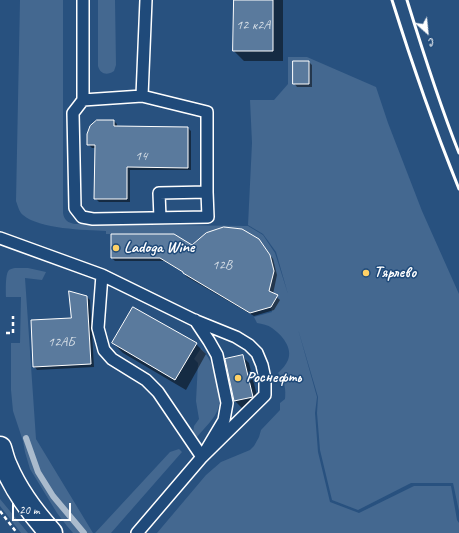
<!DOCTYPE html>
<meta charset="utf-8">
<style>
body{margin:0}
#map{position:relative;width:459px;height:533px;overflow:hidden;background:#28517f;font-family:Caveat,sans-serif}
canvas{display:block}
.north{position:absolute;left:407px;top:12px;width:40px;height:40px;-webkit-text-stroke:3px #1f4a7a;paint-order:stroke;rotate:153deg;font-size:11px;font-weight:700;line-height:16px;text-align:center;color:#fff}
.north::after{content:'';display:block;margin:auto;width:14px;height:18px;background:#fff;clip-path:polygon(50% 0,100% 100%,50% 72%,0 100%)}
.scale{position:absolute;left:12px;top:503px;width:59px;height:18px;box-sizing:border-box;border:2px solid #fff;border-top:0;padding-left:5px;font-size:12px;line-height:14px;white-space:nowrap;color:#fff;-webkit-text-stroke:3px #1f4a7a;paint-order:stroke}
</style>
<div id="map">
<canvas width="459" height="533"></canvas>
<div class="north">С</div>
<div class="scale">20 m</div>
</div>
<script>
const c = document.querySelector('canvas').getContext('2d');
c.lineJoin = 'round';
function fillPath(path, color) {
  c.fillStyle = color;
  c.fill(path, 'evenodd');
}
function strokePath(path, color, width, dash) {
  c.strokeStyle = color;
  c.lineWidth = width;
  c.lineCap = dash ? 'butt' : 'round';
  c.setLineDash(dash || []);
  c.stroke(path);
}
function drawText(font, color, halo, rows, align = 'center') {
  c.font = font + ' Caveat,sans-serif';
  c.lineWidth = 3;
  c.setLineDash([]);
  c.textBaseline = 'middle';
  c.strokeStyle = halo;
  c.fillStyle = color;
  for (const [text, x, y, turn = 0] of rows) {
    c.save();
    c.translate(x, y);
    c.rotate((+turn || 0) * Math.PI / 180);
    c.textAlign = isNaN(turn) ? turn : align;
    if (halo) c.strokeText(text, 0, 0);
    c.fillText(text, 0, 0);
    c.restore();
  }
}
const green = new Path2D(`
 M 20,0 L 63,0 L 63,213 C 64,220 68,223 75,224 L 248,226 L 263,235 L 275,253 L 288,294 L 276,252 L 263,234 L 248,225 L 252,143 L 250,100 L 274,100 L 288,84 L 288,57 L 307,57 L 376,87 L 388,123 L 422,211 L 459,294 L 459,511 L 453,483 L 411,483 L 358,510 L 332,500 L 320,450 L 317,413 L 318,397 L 298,329 L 317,397 L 315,413 L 318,452 L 330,502 L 359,513 L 414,486 L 451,486 L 457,520 L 459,523 L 459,533 L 157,533 L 206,475 L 221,462 L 250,450 L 254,446 L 259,437 L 261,430 L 280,410 L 280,403 L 285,399 C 286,390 285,380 278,373 C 282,369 286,365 288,360 C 293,348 282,335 272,328 C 268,325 262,324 257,323 L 254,317 L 272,312 L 271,307 L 278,296 L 269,291 L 274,271 L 270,255 L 259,239 L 242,229 L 224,227 L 206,233 L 192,245 L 174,234 L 106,234 L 106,231 C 85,230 39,229 23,215 C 19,212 18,206 16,201 Z
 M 98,0 L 115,0 L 116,65 L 114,71 C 107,76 100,74 98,66 Z
 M 15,268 L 28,268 L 46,272 L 42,280 L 25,278 L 36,439 L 93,533 L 73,533 L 67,526 L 57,513 L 30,469 L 25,452 L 23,441 L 13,411 L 11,390 L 11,343 L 20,343 L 21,297 L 6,297 C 6,291 5,274 9,270 C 11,269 13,268 15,268 Z
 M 201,348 C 204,352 208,356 210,361 C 215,371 222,399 218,409 C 214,420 204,428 197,437 L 193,433 L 194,426 L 199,419 L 196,401 L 198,363 L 194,359 Z
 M 179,449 L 182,452 L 111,533 L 95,533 L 170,452 Z
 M 0,499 L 28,533 L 21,533 L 0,506 Z`);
const shadow = new Path2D(`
 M 235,0 L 283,0 L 283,61 L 244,61 L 234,51 Z
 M 309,62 L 312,65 L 312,87 L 297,87 L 294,83 Z
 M 114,121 L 117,124 L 117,127 L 188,128 L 191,131 L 191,170 L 130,170 L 130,202 L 99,202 L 95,198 L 95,148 L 92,148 L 88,144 Z
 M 259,240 L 262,244 L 273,259 L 277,275 L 273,294 L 280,300 L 274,310 L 254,316 L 187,277 L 184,273 L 164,261 L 115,261 L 112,258 L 192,246 Z
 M 87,297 L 90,300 L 94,367 L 37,370 L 34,366 L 72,319 Z
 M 113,343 L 196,344 L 206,354 L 186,390 L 123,353 Z
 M 242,356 L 249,363 L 259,404 L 242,408 L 235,401 L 226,360 Z`);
const stream = new Path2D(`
 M 26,438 L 38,472 L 53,496 L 84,533`);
const building = new Path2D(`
 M 234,0 L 273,0 L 273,51 L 233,51 Z
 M 293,61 L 309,61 L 309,84 L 293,84 Z
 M 97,120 L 114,120 L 114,126 L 188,127 L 188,168 L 127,167 L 127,199 L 94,199 L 95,145 L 87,145 L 87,134 L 90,126 Z
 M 224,227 L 242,229 L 259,239 L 270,255 L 274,271 L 269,291 L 278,295 L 271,307 L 250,313 L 183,273 L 183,272 L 160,258 L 111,258 L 111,234 L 174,234 L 192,245 L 206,233 Z
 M 69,291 L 87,296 L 91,364 L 33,367 L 31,320 L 71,318 Z
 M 133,307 L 197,343 L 175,380 L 112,343 Z
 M 243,355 L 253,397 L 234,401 L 225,359 Z`);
const path = new Path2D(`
 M 6,333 L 13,333 L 13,316
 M 0,511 L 17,533`);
const service = new Path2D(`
 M 142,96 L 146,0
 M 83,100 L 73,113 L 75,208 L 82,217 L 93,219 L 208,217 L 207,192 L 207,112 L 142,96 L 83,100 L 83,0
 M 160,218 L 159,193 L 207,192
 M 0,238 L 102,275 L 194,320 L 236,337 L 249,345 L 257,353 L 262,365 L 265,379 L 265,395 L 202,457 L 137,533
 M 102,275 L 98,328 L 104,350 L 112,359 L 146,380 L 158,392 L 202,457 L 224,420 L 227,403 L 217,355 L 209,341 L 195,320`);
const secondary = new Path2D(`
 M 0,448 C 2,454 3,460 6,466 C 16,490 33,513 51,533`);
const rail = new Path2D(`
 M 392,0 C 412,64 434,127 459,189
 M 407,0 C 423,52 439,103 459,153`);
const markers = [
 [116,248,4,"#ffd166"],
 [366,273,4,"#ffd166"],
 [238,378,4,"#ffd166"]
];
const numberNames = [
 ["12 к2А",253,25],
 ["14",141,156],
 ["12В",222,265],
 ["12АБ",61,342]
];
const poiNames = [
 ["Ladoga Wine",124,248],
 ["Тярлево",374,273],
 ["Роснефть",246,378]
];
fillPath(green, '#446890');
fillPath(shadow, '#0007');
strokePath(stream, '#aabbcd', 6);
fillPath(building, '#5a7a9d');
strokePath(building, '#fff', 1);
strokePath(service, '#fff', 14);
strokePath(secondary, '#fff', 25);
strokePath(path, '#fff', 2.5, [4, 3]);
strokePath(service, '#1f4a7a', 11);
strokePath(secondary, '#1f4a7a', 22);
strokePath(rail, '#fff', 3);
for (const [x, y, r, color] of markers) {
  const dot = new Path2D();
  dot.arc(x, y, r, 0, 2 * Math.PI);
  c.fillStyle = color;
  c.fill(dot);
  strokePath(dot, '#1f4a7a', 1.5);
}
drawText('14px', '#d6dee6', null, numberNames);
drawText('bold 16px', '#fff', '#1f4a7a', poiNames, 'left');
</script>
